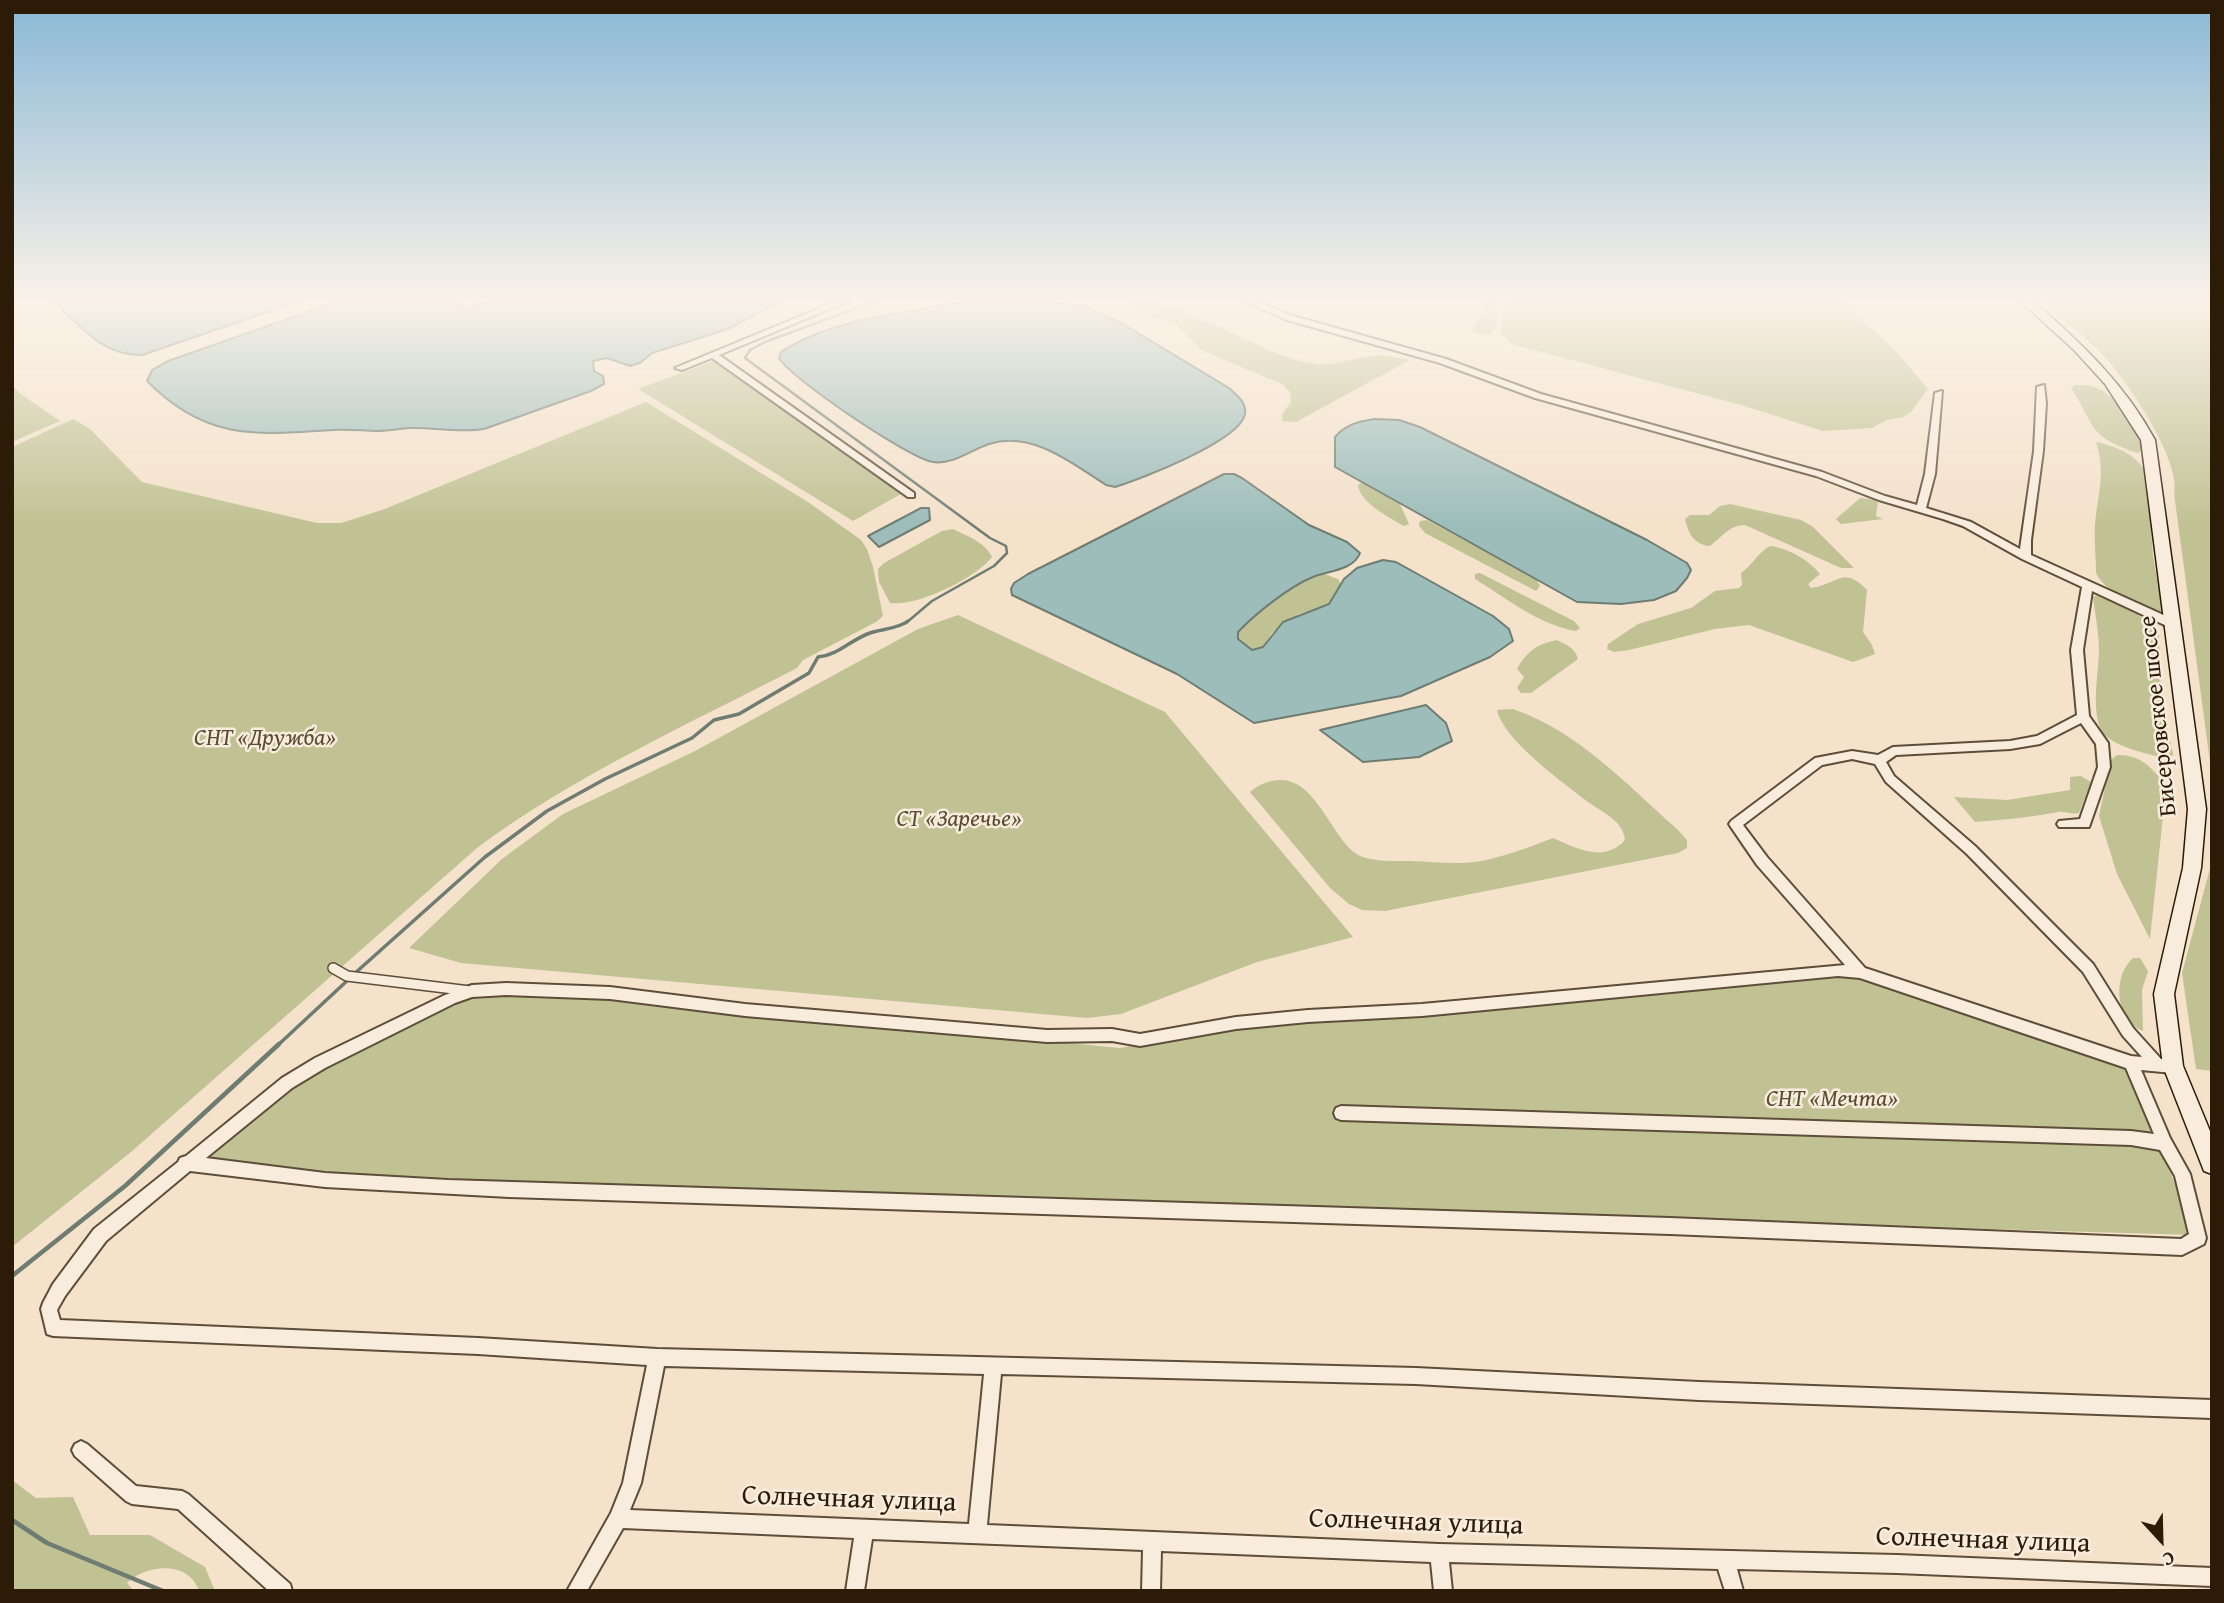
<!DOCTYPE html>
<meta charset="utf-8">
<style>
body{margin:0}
#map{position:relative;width:2224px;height:1603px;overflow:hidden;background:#f4e2cb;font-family:"Gentium Book Plus",serif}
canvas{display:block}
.frame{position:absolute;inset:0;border:14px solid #2c1b07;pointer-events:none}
.north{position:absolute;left:2126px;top:1505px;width:70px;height:70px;-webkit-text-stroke:5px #f8ecdd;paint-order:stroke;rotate:158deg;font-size:19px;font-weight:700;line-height:28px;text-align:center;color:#2c1b07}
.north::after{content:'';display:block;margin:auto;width:24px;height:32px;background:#2c1b07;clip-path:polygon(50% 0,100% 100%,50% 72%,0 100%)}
</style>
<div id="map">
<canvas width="2224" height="1603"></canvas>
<div class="frame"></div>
<div class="north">С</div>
</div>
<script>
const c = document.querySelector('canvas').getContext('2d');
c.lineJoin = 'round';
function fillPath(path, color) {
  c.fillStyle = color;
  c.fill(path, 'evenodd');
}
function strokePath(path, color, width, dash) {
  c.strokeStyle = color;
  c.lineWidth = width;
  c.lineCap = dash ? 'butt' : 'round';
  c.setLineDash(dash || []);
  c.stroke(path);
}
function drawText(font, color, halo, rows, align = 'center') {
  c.font = font + ' "Gentium Book Plus",serif';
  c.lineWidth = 5;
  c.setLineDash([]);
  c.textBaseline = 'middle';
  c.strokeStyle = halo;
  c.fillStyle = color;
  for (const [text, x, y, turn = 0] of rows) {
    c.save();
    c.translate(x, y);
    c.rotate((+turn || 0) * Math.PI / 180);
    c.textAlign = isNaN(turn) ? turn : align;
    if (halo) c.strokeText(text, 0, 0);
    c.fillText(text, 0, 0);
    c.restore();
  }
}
const green = new Path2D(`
 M 1129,301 C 1194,301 1244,348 1305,362 C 1333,368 1347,359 1373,356 C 1386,354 1398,358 1410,360 L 1296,422 L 1282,421 L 1283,413 L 1291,402 L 1290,392 L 1282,384 L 1201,350 L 1176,324 L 1150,315 L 1133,306 Z
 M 1486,301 L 1499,301 L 1495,329 L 1491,334 L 1480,335 L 1472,331 L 1485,309 Z
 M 1506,301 L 1841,301 L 1895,350 L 1928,389 L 1911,412 L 1903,417 L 1887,420 L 1872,428 L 1823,431 L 1741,405 L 1511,344 L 1500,332 Z
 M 2041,301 L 2212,301 L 2212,777 L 2174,493 C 2182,461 2123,373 2098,350 C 2080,333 2060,317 2041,301 Z
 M 716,360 L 901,494 L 853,521 L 638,389 Z
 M 12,385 L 18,392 L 60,421 L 12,442 Z
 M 2075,385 C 2083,385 2090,385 2097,388 C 2116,396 2143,430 2143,450 L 2138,453 C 2087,436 2097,428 2071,388 Z
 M 646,402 L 808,502 L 861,540 L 867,549 L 873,567 L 883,616 L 876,622 L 803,660 L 797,668 C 689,724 575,775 477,848 L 131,1152 L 12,1247 L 12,447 L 73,419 L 90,429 L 142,482 L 317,523 L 341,523 L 382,510 Z
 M 2096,442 C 2116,446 2141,456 2147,477 L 2153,556 L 2163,613 C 2142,609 2105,593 2096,573 C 2096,557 2094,540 2095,524 C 2098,493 2106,473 2096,442 Z
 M 1363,482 L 1399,502 L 1409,524 L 1404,526 C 1389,517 1360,503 1358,485 Z
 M 1860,498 L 1878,500 L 1876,516 L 1883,519 L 1841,524 L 1836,519 Z
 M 1730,504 L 1801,520 L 1813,527 L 1854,568 L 1841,568 L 1745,525 C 1729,525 1722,537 1710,546 C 1694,545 1688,533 1685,519 L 1690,515 L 1709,515 L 1720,506 Z
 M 1427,520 L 1535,578 L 1540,586 L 1536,591 L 1425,533 L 1419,526 L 1420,521 Z
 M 953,529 C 967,536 985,542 992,557 C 976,578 917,607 890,603 L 879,582 L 878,569 L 884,563 L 942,531 Z
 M 1770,546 C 1788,548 1809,560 1820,574 L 1808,584 L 1811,588 C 1837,585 1843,565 1867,590 L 1863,632 L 1872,645 L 1875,654 L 1853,662 L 1749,625 L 1715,629 L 1629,650 L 1614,652 L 1607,649 L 1608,644 L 1638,624 L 1691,608 L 1715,591 L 1739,588 L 1742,585 L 1741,573 C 1753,565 1758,552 1770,546 Z
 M 1480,573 L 1574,621 L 1580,628 L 1576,631 C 1539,625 1506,598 1475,579 L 1475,574 Z
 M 1324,574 L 1338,579 L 1342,585 L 1329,604 L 1299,614 L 1272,633 L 1263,647 L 1252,650 L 1238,639 L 1238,632 C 1258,611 1296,581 1324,574 Z
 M 2098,595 C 2119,604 2148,615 2159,636 L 2161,698 L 2173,754 L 2170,760 C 2151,754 2119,749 2105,735 C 2089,719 2099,671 2099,650 C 2099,633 2095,614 2093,597 Z
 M 958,615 L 1165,712 L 1353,937 L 1257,962 L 1121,1014 L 1087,1018 L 461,963 L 409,948 L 502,859 L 563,814 L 695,751 L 918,629 Z
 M 1557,640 C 1567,645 1575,648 1578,659 L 1531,693 L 1521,693 L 1517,688 L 1524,677 L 1517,669 C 1526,652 1538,643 1557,640 Z
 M 1513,709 C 1578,731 1627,785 1677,829 L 1687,840 L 1687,848 L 1678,853 L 1385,911 L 1362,910 L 1349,904 L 1330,888 L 1250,792 C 1259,784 1268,781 1279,780 C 1319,778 1334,848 1363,857 C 1378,862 1396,861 1412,861 C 1434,862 1460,865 1481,861 C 1506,856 1530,847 1553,838 C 1578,849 1604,863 1625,840 C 1623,819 1599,811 1584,799 C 1560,780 1503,739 1497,710 Z
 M 2117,755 C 2141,755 2150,766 2164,783 L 2160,801 L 2163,816 L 2150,939 L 2117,874 L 2099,816 L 2111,760 Z
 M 2081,776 L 2091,782 L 2079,813 C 2071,815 2065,811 2058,812 C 2031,817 2003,820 1975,822 L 1954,797 L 2007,800 L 2070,790 L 2070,777 Z
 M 2212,861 L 2212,1071 L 2196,1069 L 2182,973 Z
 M 2133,958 L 2140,958 L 2148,971 L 2142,990 L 2143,1031 C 2115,1021 2112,976 2133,958 Z
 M 1841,974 C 1940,995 2033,1040 2131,1067 L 2194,1235 L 350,1181 L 204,1161 L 285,1087 L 460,1000 L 491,994 L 601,997 L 1120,1048 L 1240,1026 Z
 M 12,1480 L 36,1498 L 73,1497 L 90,1535 L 150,1535 L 205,1567 L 215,1591 L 199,1591 C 189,1560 146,1564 127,1583 L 134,1591 L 12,1591 Z`);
const water = new Path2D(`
 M 53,301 L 300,301 L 142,355 C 102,356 81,326 53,301 Z
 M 339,301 L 453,301 L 465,308 L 494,301 L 781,301 L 728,329 L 652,353 L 640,363 L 630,366 L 607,358 L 593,361 L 594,371 L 603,376 L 604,384 L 591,391 L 484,429 C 459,433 434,427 409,428 C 398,429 388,431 377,431 C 363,431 349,429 334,430 C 256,435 206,441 147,381 L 152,370 L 168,361 Z
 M 967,301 L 1042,301 L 1087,307 L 1123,324 L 1229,388 C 1236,395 1247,402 1245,414 C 1240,441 1141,479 1115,487 L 1106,485 C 1072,463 1031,430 989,444 C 971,450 953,465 933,462 C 910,459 790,378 779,358 L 781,352 C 834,317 906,314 967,301 Z
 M 1375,419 L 1399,420 L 1420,427 L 1647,540 L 1687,563 L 1691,570 L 1687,578 L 1676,591 L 1654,600 L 1621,604 L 1577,602 L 1335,467 L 1335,437 C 1346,424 1360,421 1375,419 Z
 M 1224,474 L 1234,474 L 1242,478 L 1309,525 L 1347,542 L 1360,553 C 1354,570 1328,571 1313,577 C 1290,586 1255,614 1238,632 L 1238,639 L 1252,650 L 1263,647 L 1283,622 L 1329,604 L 1344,579 L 1357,568 L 1383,560 L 1396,562 L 1493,616 L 1509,629 L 1513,641 L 1490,657 L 1401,696 L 1254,723 L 1177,674 L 1012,595 L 1011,589 L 1014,583 L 1028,574 Z
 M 921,508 L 929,508 L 930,520 L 879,547 L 868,536 Z
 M 1426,705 L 1446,723 L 1452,741 L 1419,757 L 1363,762 L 1320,730 Z`);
const streamFar2 = new Path2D(`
 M 876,301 L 765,342 L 750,350 L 745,358 L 990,538 L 1006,546 L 1007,553 L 994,566 L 932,601 L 906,623`);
const streamFar1 = new Path2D(`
 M 354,974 L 485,857 L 547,811 L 605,779 L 692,738 L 714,720 L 739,714 L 809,673 L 818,657 C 839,655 850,640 870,633 C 882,629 898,629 908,621
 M 277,1046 L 349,979`);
const stream = new Path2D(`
 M 12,1276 L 125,1186 L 279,1044
 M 12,1520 L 47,1543 L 163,1591`);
const pedestrian = new Path2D(`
 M 333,968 L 347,976 L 470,991`);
const minor = new Path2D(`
 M 837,301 L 849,301 L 719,355 L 914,493 L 914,497 L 908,497 L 712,358 L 682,370 L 675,368 Z
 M 1244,301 L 1256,301 L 1293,316 L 1446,359 L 1541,394 L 1822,472 L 1885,496 L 1917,505 L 1925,474 L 1935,393 L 1942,391 L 1935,474 L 1926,508 L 1971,522 L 2020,549 L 2034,451 L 2037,387 L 2044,385 L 2046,403 L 2043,451 L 2031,540 L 2031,555 L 2179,622 L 2180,625 L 2175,629 L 2171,628 L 2092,591 L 2083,650 L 2089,716 L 2108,743 L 2110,767 L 2089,827 L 2059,827 L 2057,824 L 2059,821 L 2080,819 L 2098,767 L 2096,744 L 2081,723 L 2040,744 L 2010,749 L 1896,755 L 1886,762 L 1894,776 L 1975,846 L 2093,964 L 2133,1028 L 2161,1059 L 2178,1061 L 2180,1066 L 2178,1071 L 2173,1073 L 2141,1070 L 2170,1138 L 2190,1174 L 2206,1238 L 2204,1244 L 2182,1255 L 1670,1234 L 509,1197 L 325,1187 L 190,1171 L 106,1241 L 65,1296 L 57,1310 L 60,1320 L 478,1338 L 657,1349 L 1416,1368 L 1699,1382 L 2212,1400 L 2212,1418 L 1699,1400 L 1416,1384 L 1001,1374 L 987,1525 L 1439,1544 L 1897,1555 L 2212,1568 L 2212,1586 L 1897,1573 L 1737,1569 L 1743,1591 L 1725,1591 L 1718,1569 L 1449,1562 L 1452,1591 L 1434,1591 L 1431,1562 L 1161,1551 L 1160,1591 L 1142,1591 L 1143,1550 L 872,1539 L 864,1591 L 846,1591 L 854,1538 L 623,1528 L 587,1591 L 567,1591 L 611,1513 L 623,1483 L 647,1365 L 478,1354 L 53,1336 L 47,1334 L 41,1309 L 43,1303 L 53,1284 L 94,1229 L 178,1162 L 180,1158 L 186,1156 L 282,1078 L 315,1058 L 445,995 L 472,985 L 506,983 L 610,987 L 745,1004 L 1047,1030 L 1112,1029 L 1140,1034 L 1236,1017 L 1308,1010 L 1422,1004 L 1845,965 L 1757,865 L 1731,827 L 1729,824 L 1731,821 L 1815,758 L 1852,751 L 1878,755 L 1893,747 L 2010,741 L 2037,736 L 2077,715 L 2071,650 L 2082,587 L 2022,559 L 1963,526 L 1943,519 L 1879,500 L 1816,476 L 1535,398 L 1440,363 L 1287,320 ZM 1852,759 L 1875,764 L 1886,782 L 1967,854 L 2083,972 L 2123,1036 L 2142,1057 L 2131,1056 L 1865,968 L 1767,857 L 1743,825 L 1822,765 ZM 1838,976 L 1860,978 L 2126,1068 L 2154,1134 L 2131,1131 L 1341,1106 L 1336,1108 L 1334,1113 L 1336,1118 L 1341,1120 L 2131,1145 L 2160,1150 L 2175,1176 L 2189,1234 L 2181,1239 L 1670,1218 L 448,1180 L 325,1173 L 206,1158 L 292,1088 L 325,1068 L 455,1003 L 472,997 L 506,995 L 610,999 L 745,1016 L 1047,1042 L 1112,1041 L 1140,1046 L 1236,1029 L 1308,1022 L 1422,1016 ZM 664,1366 L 984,1374 L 969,1524 L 630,1510 L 641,1483 Z
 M 81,1441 L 87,1444 L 136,1486 L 182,1491 L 188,1494 L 290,1584 L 292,1591 L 269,1591 L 178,1509 L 132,1504 L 126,1501 L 75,1456 L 72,1450 L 75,1444 Z`);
const secondary = new Path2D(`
 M 2020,301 L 2033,301 C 2081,343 2125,384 2155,440 L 2206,809 L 2201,868 L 2174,994 L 2183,1066 L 2212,1136 L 2212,1174 L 2204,1171 L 2163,1066 L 2154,994 L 2183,868 L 2188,809 L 2141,440 L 2105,384 L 2074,350 Z`);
const streetNames = [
 ["Бисеровское шоссе",2159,716,-96]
];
const parkNames = [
 ["СНТ «Дружба»",265,739],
 ["СТ «Заречье»",959,820],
 ["СНТ «Мечта»",1832,1100]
];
const nearStreetnames = [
 ["Солнечная улица",849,1500,2],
 ["Солнечная улица",1416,1523,2],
 ["Солнечная улица",1983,1541,2]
];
fillPath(green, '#c0c294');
fillPath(water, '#9cbdba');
strokePath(water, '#6f7c72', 2);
strokePath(streamFar2, '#6f7c72', 2.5);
strokePath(streamFar1, '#6f7c72', 3.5);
strokePath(stream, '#6f7c72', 4.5);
strokePath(pedestrian, '#5e4d38', 12);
strokePath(minor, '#5e4d38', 4);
strokePath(secondary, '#2c1b07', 3);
strokePath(pedestrian, '#f8ecdd', 9);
fillPath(minor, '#f8ecdd');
fillPath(secondary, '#f8ecdd');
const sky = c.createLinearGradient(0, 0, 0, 526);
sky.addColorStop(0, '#89b8d6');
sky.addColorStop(0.57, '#faf2e8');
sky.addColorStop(1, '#faf2e800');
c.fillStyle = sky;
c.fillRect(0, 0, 2224, 526);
drawText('24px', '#2c1b07', '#f8ecdd', streetNames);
drawText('italic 24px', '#584d31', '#f8ecdd', parkNames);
drawText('28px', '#2c1b07', '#f8ecdd', nearStreetnames);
</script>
